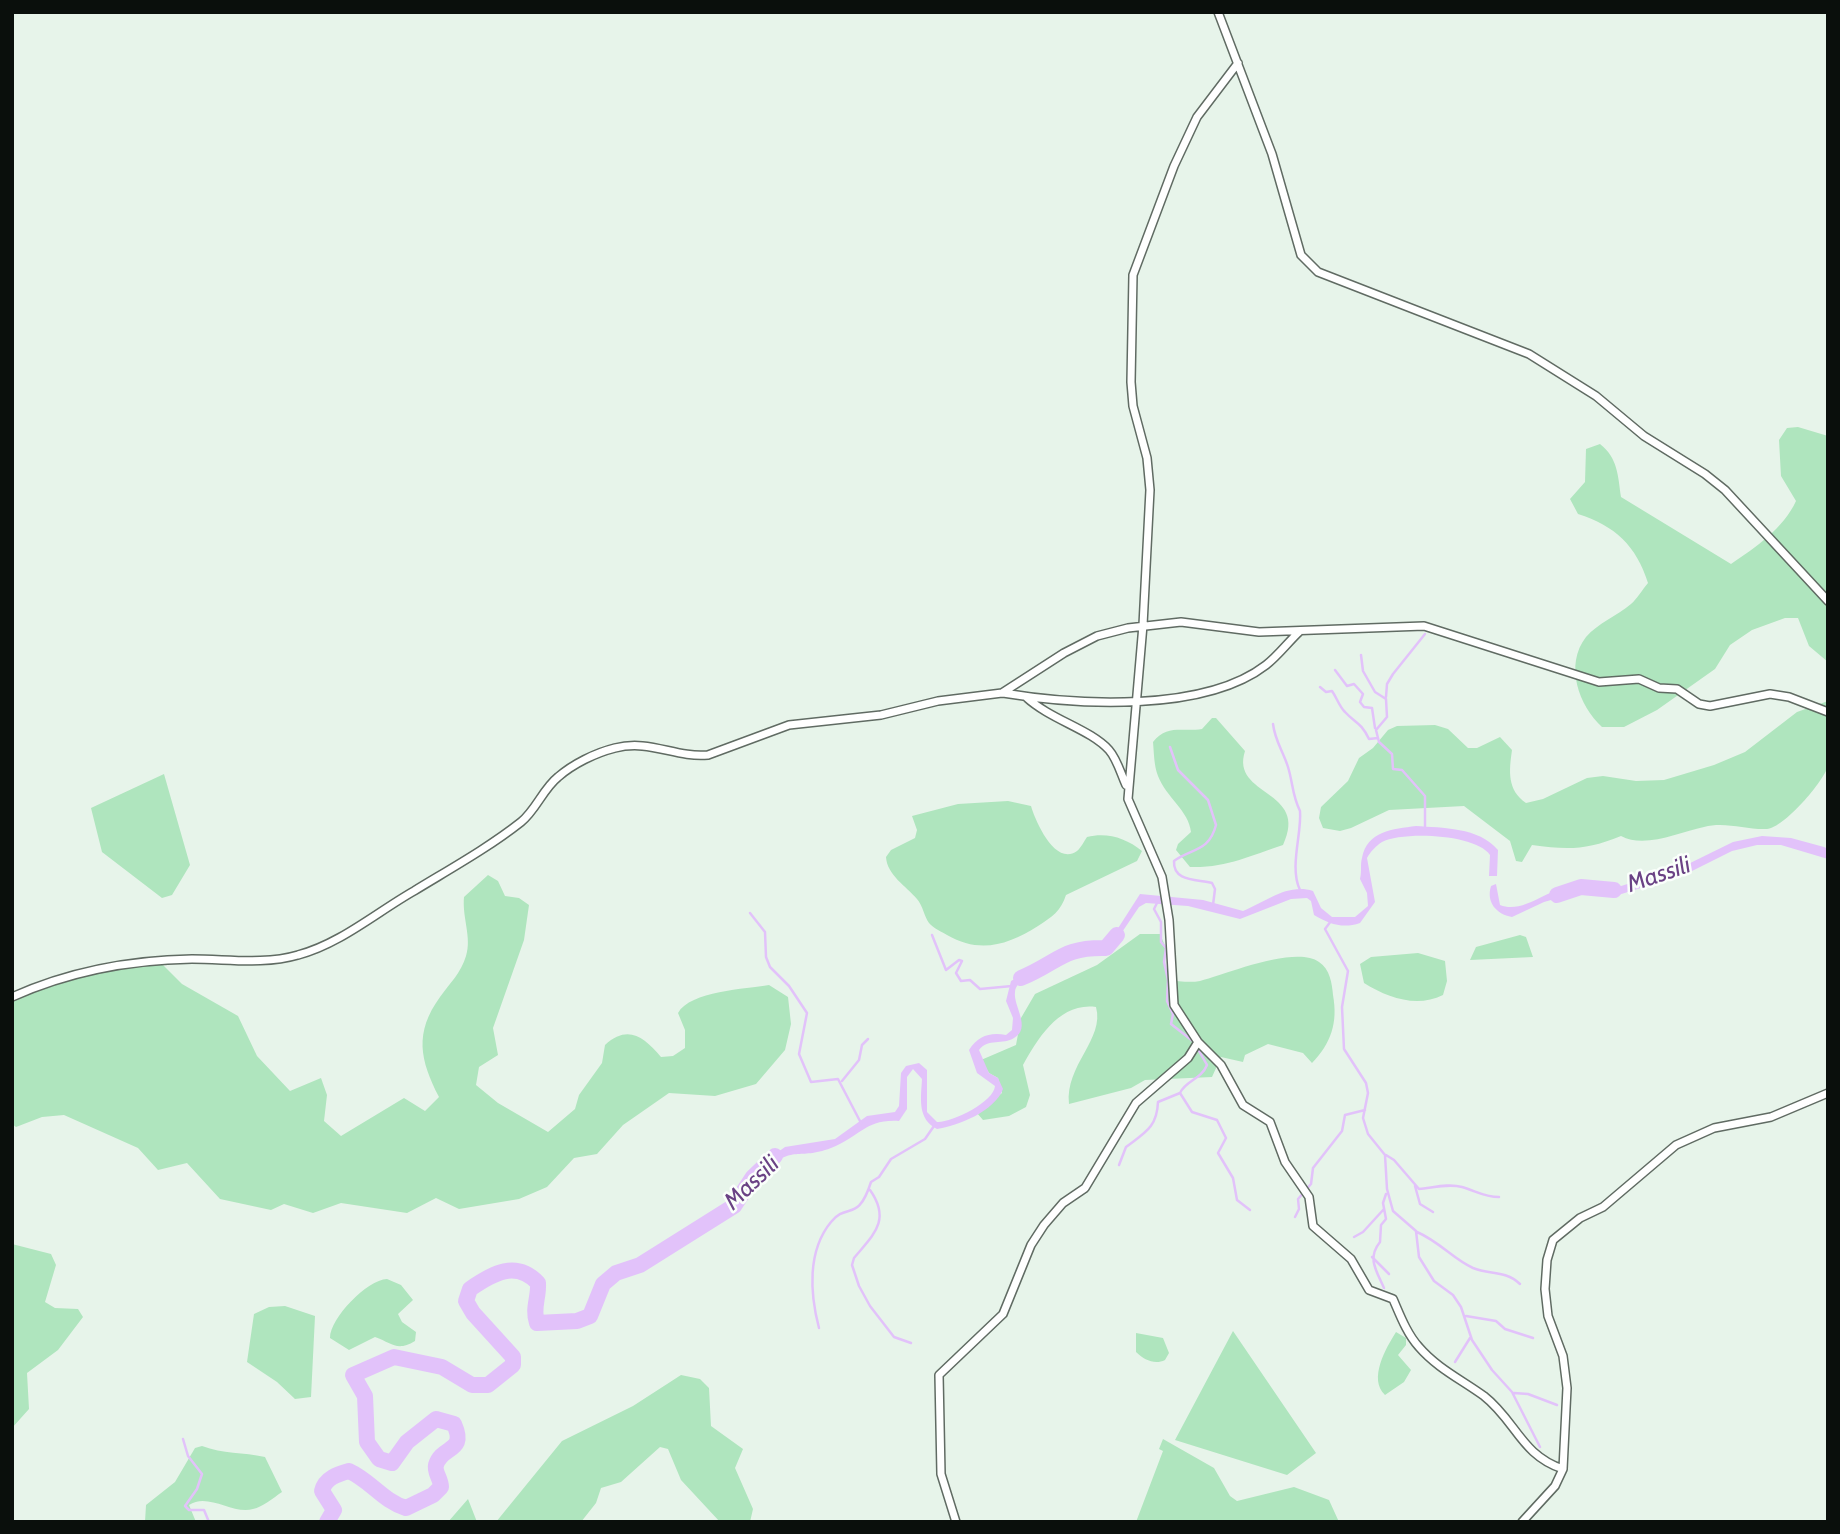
<!DOCTYPE html>
<style>
body{margin:0}
#map{position:relative;width:1840px;height:1534px;overflow:hidden;background:#e7f4ea;font-family:Cabin,sans-serif}
canvas{display:block}
.frame{position:absolute;inset:0;border:14px solid #0a0f0c;pointer-events:none}
</style>
<div id="map">
<canvas width="1840" height="1534"></canvas>
<div class="frame"></div>
</div>
<script>
const c = document.querySelector('canvas').getContext('2d');
c.lineJoin = 'round';
function fillPath(path, color) {
  c.fillStyle = color;
  c.fill(path, 'evenodd');
}
function strokePath(path, color, width, dash) {
  c.strokeStyle = color;
  c.lineWidth = width;
  c.lineCap = dash ? 'butt' : 'round';
  c.setLineDash(dash || []);
  c.stroke(path);
}
function drawText(font, color, halo, rows, align = 'center') {
  c.font = font + ' Cabin,sans-serif';
  c.lineWidth = 5;
  c.setLineDash([]);
  c.textBaseline = 'middle';
  c.strokeStyle = halo;
  c.fillStyle = color;
  for (const [text, x, y, turn = 0] of rows) {
    c.save();
    c.translate(x, y);
    c.rotate((+turn || 0) * Math.PI / 180);
    c.textAlign = isNaN(turn) ? turn : align;
    if (halo) c.strokeText(text, 0, 0);
    c.fillText(text, 0, 0);
    c.restore();
  }
}
const green = new Path2D(`
 M 1798,427 L 1828,436 L 1828,662 L 1809,646 L 1798,618 L 1785,618 L 1752,630 L 1730,645 L 1715,669 L 1657,710 L 1624,727 L 1602,727 C 1579,706 1564,665 1586,637 C 1598,623 1617,616 1631,604 C 1637,599 1642,590 1648,583 C 1636,545 1615,526 1578,514 L 1570,499 L 1585,482 L 1586,449 L 1600,444 C 1618,458 1618,476 1621,497 L 1731,564 C 1756,547 1783,529 1796,501 L 1781,476 L 1779,440 L 1787,428 Z
 M 1828,701 C 1828,721 1832,746 1828,766 C 1824,781 1784,828 1767,829 C 1746,830 1725,821 1704,827 C 1679,832 1645,849 1621,836 C 1587,850 1568,850 1532,845 L 1522,862 L 1516,861 L 1510,841 L 1464,806 L 1389,810 L 1351,828 L 1340,831 L 1323,828 L 1319,818 L 1321,807 L 1348,781 L 1359,758 L 1373,748 L 1388,730 L 1397,726 L 1435,725 L 1448,729 L 1468,748 L 1477,748 L 1500,737 L 1512,750 C 1509,771 1507,790 1526,803 L 1543,799 L 1587,778 L 1603,776 L 1636,781 L 1664,780 L 1714,765 L 1745,752 L 1797,712 Z
 M 1212,718 L 1216,718 L 1245,751 C 1230,797 1310,789 1283,845 C 1249,856 1227,868 1190,867 L 1176,850 L 1178,844 L 1191,832 C 1189,811 1166,797 1158,776 C 1154,766 1154,753 1153,742 C 1167,724 1182,732 1202,729 Z
 M 164,774 L 190,865 L 172,895 L 162,898 L 102,852 L 91,808 Z
 M 1008,801 L 1031,806 C 1035,820 1055,867 1077,851 C 1081,848 1084,841 1087,837 C 1107,832 1126,838 1142,851 L 1137,861 L 1066,895 C 1061,911 1052,917 1038,926 C 1008,945 980,954 947,935 C 942,932 933,928 929,923 C 924,916 923,906 917,899 C 906,886 887,875 886,857 L 891,850 L 915,838 L 917,830 L 912,816 L 958,804 Z
 M 488,875 L 498,881 L 505,896 L 519,898 L 529,905 L 524,940 L 493,1028 L 498,1055 L 479,1067 L 476,1085 L 498,1103 L 548,1132 L 575,1109 L 579,1095 L 602,1063 L 605,1045 C 628,1024 644,1037 661,1057 L 673,1056 L 685,1048 L 685,1030 L 678,1013 C 690,991 746,989 769,985 L 788,997 L 791,1024 L 785,1050 L 756,1084 L 715,1096 L 669,1093 L 623,1125 L 597,1154 L 574,1158 L 547,1187 L 519,1199 L 459,1209 L 436,1198 L 407,1213 L 341,1203 L 313,1213 L 284,1204 L 271,1210 L 220,1199 L 187,1163 L 158,1170 L 138,1148 L 64,1115 L 42,1117 L 16,1127 L 12,1124 L 12,997 L 47,981 L 159,961 L 182,984 L 238,1016 L 257,1056 L 290,1091 L 321,1078 L 327,1095 L 324,1121 L 341,1136 L 404,1098 L 425,1111 L 439,1097 C 420,1060 414,1033 440,997 C 450,983 461,973 466,956 C 472,938 462,917 464,897 Z
 M 1140,934 L 1160,934 L 1166,948 L 1164,962 L 1168,980 C 1178,981 1190,983 1200,981 C 1226,974 1296,945 1319,962 C 1330,969 1332,984 1333,995 C 1338,1023 1331,1043 1312,1063 L 1303,1053 L 1268,1044 L 1245,1055 L 1243,1062 L 1221,1057 L 1212,1077 L 1145,1080 L 1131,1088 L 1069,1104 C 1065,1065 1105,1039 1096,1007 C 1060,1002 1038,1038 1023,1065 L 1030,1095 L 1026,1107 L 1009,1116 L 983,1120 L 977,1113 L 1002,1093 L 998,1078 L 989,1073 L 981,1060 L 1016,1045 L 1021,1018 L 1035,994 L 1097,965 Z
 M 1520,935 L 1526,937 L 1533,957 L 1470,960 L 1476,947 Z
 M 1418,953 L 1445,961 L 1447,981 L 1443,995 C 1417,1008 1388,998 1364,983 L 1360,964 L 1371,957 Z
 M 12,1244 L 51,1254 L 56,1265 L 45,1302 L 55,1308 L 78,1309 L 83,1317 L 58,1350 L 27,1373 L 29,1409 L 12,1428 Z
 M 387,1279 L 401,1285 L 413,1300 L 398,1314 L 402,1322 L 416,1332 L 415,1341 C 397,1352 392,1343 375,1337 L 349,1350 L 330,1338 C 330,1318 367,1280 387,1279 Z
 M 285,1306 L 315,1316 L 311,1397 L 295,1399 L 277,1382 L 247,1362 L 254,1314 L 269,1307 Z
 M 1233,1331 L 1316,1453 L 1287,1475 L 1175,1440 Z
 M 1396,1332 L 1406,1338 L 1406,1345 L 1398,1355 L 1411,1370 L 1404,1382 L 1385,1395 C 1368,1379 1386,1348 1396,1332 Z
 M 1136,1333 L 1163,1338 L 1169,1353 L 1165,1360 C 1155,1365 1144,1360 1136,1352 Z
 M 681,1375 L 700,1379 L 709,1388 L 711,1426 L 743,1449 L 735,1468 L 753,1509 L 750,1522 L 720,1522 L 681,1480 L 668,1449 L 660,1447 L 621,1482 L 601,1488 L 596,1503 L 581,1522 L 496,1522 L 562,1441 L 633,1406 Z
 M 1163,1439 L 1214,1468 L 1230,1496 L 1237,1501 L 1294,1487 L 1329,1500 L 1339,1522 L 1136,1522 L 1163,1451 L 1159,1449 Z
 M 202,1446 C 223,1454 243,1452 265,1457 L 282,1492 C 273,1498 263,1507 253,1509 C 233,1515 208,1492 189,1505 L 196,1522 L 145,1522 L 146,1505 L 175,1482 L 195,1448 Z
 M 468,1499 L 477,1522 L 448,1522 Z`);
const water = new Path2D(`
 M 1416,826 C 1442,828 1479,827 1498,850 L 1497,876 L 1489,876 L 1490,855 C 1476,834 1403,831 1382,842 C 1377,845 1370,852 1367,858 L 1375,902 L 1360,923 C 1343,929 1329,924 1314,915 L 1311,901 L 1307,898 L 1291,899 L 1240,919 L 1188,906 L 1146,903 L 1139,907 L 1110,950 L 1104,950 L 1102,945 L 1115,933 L 1140,894 L 1203,900 L 1243,911 C 1266,902 1287,883 1313,891 L 1321,908 L 1332,917 L 1355,917 L 1368,906 L 1367,893 L 1360,879 C 1362,870 1360,865 1362,858 C 1367,831 1393,829 1416,826 Z
 M 1762,836 L 1791,838 L 1824,847 L 1828,849 L 1828,859 L 1781,845 L 1757,845 L 1732,851 L 1686,874 L 1615,896 L 1595,888 L 1596,886 L 1611,888 L 1621,886 L 1680,868 L 1733,842 Z
 M 1496,884 L 1500,905 C 1524,915 1550,886 1575,886 L 1579,892 L 1544,902 L 1512,917 C 1496,914 1486,902 1491,886 Z
 M 1039,966 C 1037,979 1016,978 1015,992 C 1013,1006 1032,1028 1014,1038 C 1003,1045 988,1038 979,1050 L 989,1073 L 998,1078 L 1003,1089 C 995,1111 958,1126 937,1129 C 917,1119 921,1098 922,1079 L 913,1069 L 907,1077 L 907,1109 L 899,1121 C 865,1119 860,1137 831,1148 C 797,1161 795,1143 762,1173 L 756,1168 L 785,1147 L 835,1139 L 867,1116 L 895,1112 L 899,1106 L 901,1073 L 906,1066 L 919,1063 L 927,1070 L 927,1112 L 937,1122 C 951,1123 994,1102 995,1086 L 977,1073 L 969,1050 C 978,1036 990,1032 1006,1035 L 1012,1030 L 1013,1018 L 1006,1001 L 1011,981 Z`);
const stream = new Path2D(`
 M 1361,655 L 1363,671 L 1375,692 L 1386,699 L 1387,717 L 1376,730 L 1379,742 L 1392,754 L 1393,769 L 1402,770 L 1425,796 L 1425,831
 M 1335,670 L 1347,686 L 1354,684 L 1363,694 L 1360,702 L 1364,707 L 1372,708 L 1375,728
 M 1320,687 L 1326,692 L 1332,691 C 1337,698 1339,706 1345,712 C 1355,723 1361,722 1369,739 L 1378,738
 M 1386,697 L 1387,684 L 1393,674 L 1425,634
 M 1273,724 C 1275,741 1283,751 1288,767 C 1293,783 1292,795 1300,811 C 1302,834 1289,867 1300,890
 M 1170,747 L 1178,770 L 1208,800 L 1216,825 C 1209,852 1192,848 1174,861 C 1173,882 1197,879 1212,883 L 1215,889 L 1213,905
 M 1157,903 L 1154,909 L 1161,922 L 1161,942 L 1166,948 L 1164,962 L 1168,980 L 1167,1001 L 1173,1014 L 1171,1024 L 1194,1042 L 1207,1065 C 1201,1080 1186,1080 1180,1093 L 1192,1112 L 1217,1120 L 1226,1138 L 1218,1153 L 1233,1178 L 1237,1200 L 1250,1210
 M 750,913 L 765,932 L 766,957 L 770,967 L 789,986 L 807,1013 L 799,1054 L 811,1082 L 838,1079 L 861,1123
 M 1331,921 L 1325,929 L 1348,971 L 1342,1007 L 1344,1049 L 1366,1083 L 1368,1093 L 1363,1118 L 1368,1134 L 1385,1155 L 1387,1189 L 1393,1211 L 1416,1231 L 1419,1257 L 1434,1281 L 1453,1295 L 1461,1307 L 1472,1340 L 1492,1370 L 1512,1392 L 1540,1447
 M 932,935 L 946,970 L 959,960 L 962,961 L 956,973 L 961,981 L 970,980 L 980,989 L 1012,986
 M 842,1081 L 859,1060 L 862,1045 L 868,1039
 M 1386,1155 L 1394,1160 L 1419,1189 C 1432,1188 1448,1183 1462,1187 C 1476,1191 1484,1197 1499,1197
 M 1119,1165 L 1126,1147 C 1144,1133 1157,1128 1158,1102 L 1180,1093
 M 1415,1186 L 1420,1204 L 1433,1212
 M 870,1190 C 892,1221 872,1236 854,1258 L 852,1265 L 859,1286 L 870,1306 L 894,1337 L 911,1343
 M 1295,1217 L 1299,1209 L 1298,1199 L 1311,1184 L 1313,1168 L 1342,1131 L 1345,1115 L 1365,1110
 M 1417,1232 C 1440,1242 1453,1259 1473,1268 C 1490,1275 1505,1270 1520,1284
 M 1354,1237 L 1363,1232 L 1384,1209
 M 1372,1257 L 1389,1274
 M 1384,1288 C 1376,1270 1367,1258 1380,1242 L 1381,1225 L 1386,1219 L 1383,1203 L 1386,1194
 M 1466,1316 L 1496,1321 L 1505,1329 L 1533,1338
 M 819,1328 C 810,1294 807,1251 831,1222 C 847,1202 858,1223 871,1182 L 879,1177 L 891,1159 L 925,1139 L 934,1126
 M 1455,1362 L 1470,1338
 M 1514,1393 L 1528,1394 L 1557,1405
 M 183,1439 L 188,1456 L 202,1474 L 197,1489 L 185,1506 L 189,1510 L 204,1510 L 209,1522`);
const river = new Path2D(`
 M 1557,895 L 1581,887 L 1614,890
 M 1021,978 C 1059,962 1062,947 1106,948 L 1117,935
 M 327,1522 L 334,1510 L 322,1491 C 325,1478 338,1474 349,1471 C 371,1481 383,1501 406,1508 L 433,1495 L 441,1487 C 441,1479 434,1472 436,1465 C 442,1445 467,1453 454,1424 L 436,1419 L 407,1442 L 392,1463 L 379,1459 L 367,1442 L 365,1396 L 353,1375 L 394,1357 L 442,1367 L 472,1385 L 488,1385 L 513,1365 L 513,1357 L 473,1313 L 466,1301 L 470,1289 C 493,1273 516,1260 538,1283 C 539,1298 532,1308 537,1323 L 577,1321 L 590,1316 L 603,1284 L 616,1273 L 640,1265 L 734,1206 L 753,1177 L 775,1156`);
const street = new Path2D(`
 M 1218,12 L 1272,154 L 1301,255 L 1318,272 L 1529,354 L 1596,396 L 1644,436 L 1705,474 L 1725,490 L 1828,601
 M 1238,63 L 1197,117 L 1174,166 L 1133,275 L 1131,382 L 1133,406 L 1147,458 L 1150,490 L 1143,625 L 1128,799 L 1162,877 L 1169,920 L 1174,1005 L 1198,1042 L 1221,1065 L 1243,1105 L 1270,1122 L 1285,1162 L 1309,1197 L 1313,1226 L 1351,1259 L 1369,1290 L 1393,1299 C 1400,1315 1407,1334 1419,1347 C 1437,1368 1462,1380 1484,1396 C 1516,1421 1521,1455 1563,1469
 M 1003,693 C 1076,705 1204,713 1266,665 C 1278,656 1289,641 1300,631
 M 1026,697 C 1051,720 1090,729 1109,750 C 1117,759 1121,774 1126,785
 M 12,997 C 70,971 129,960 192,959 C 228,959 264,965 298,955 C 340,944 377,912 414,891 C 450,869 488,848 521,822 C 536,810 543,789 558,777 C 573,764 595,753 615,748 C 650,739 675,758 708,755 L 789,725 L 881,715 L 938,701 L 1002,693 L 1064,653 L 1097,636 L 1128,628 L 1181,622 L 1259,632 L 1424,626 L 1599,682 L 1639,679 L 1659,688 L 1677,689 L 1699,704 L 1710,706 L 1770,694 L 1789,697 L 1828,712
 M 956,1522 L 941,1474 L 939,1375 L 1003,1314 L 1031,1245 L 1044,1225 L 1063,1203 L 1085,1188 L 1136,1103 L 1188,1058 L 1198,1042
 M 1522,1522 L 1555,1486 L 1563,1469 L 1567,1388 L 1563,1356 L 1548,1316 L 1545,1289 L 1547,1260 L 1553,1240 L 1580,1218 L 1603,1207 L 1676,1145 L 1714,1128 L 1771,1117 L 1828,1093`);
const waterNames = [
 ["Massili",1659,875,-19],
 ["Massili",752,1183,-44]
];
fillPath(green, '#afe5be');
fillPath(water, '#e2c2fa');
strokePath(stream, '#e2c2fa', 2.5);
strokePath(river, '#e2c2fa', 16);
strokePath(street, '#606b63', 10);
strokePath(street, '#fff', 7);
drawText('italic 24px', '#6a4285', '#fafffb', waterNames);
</script>
